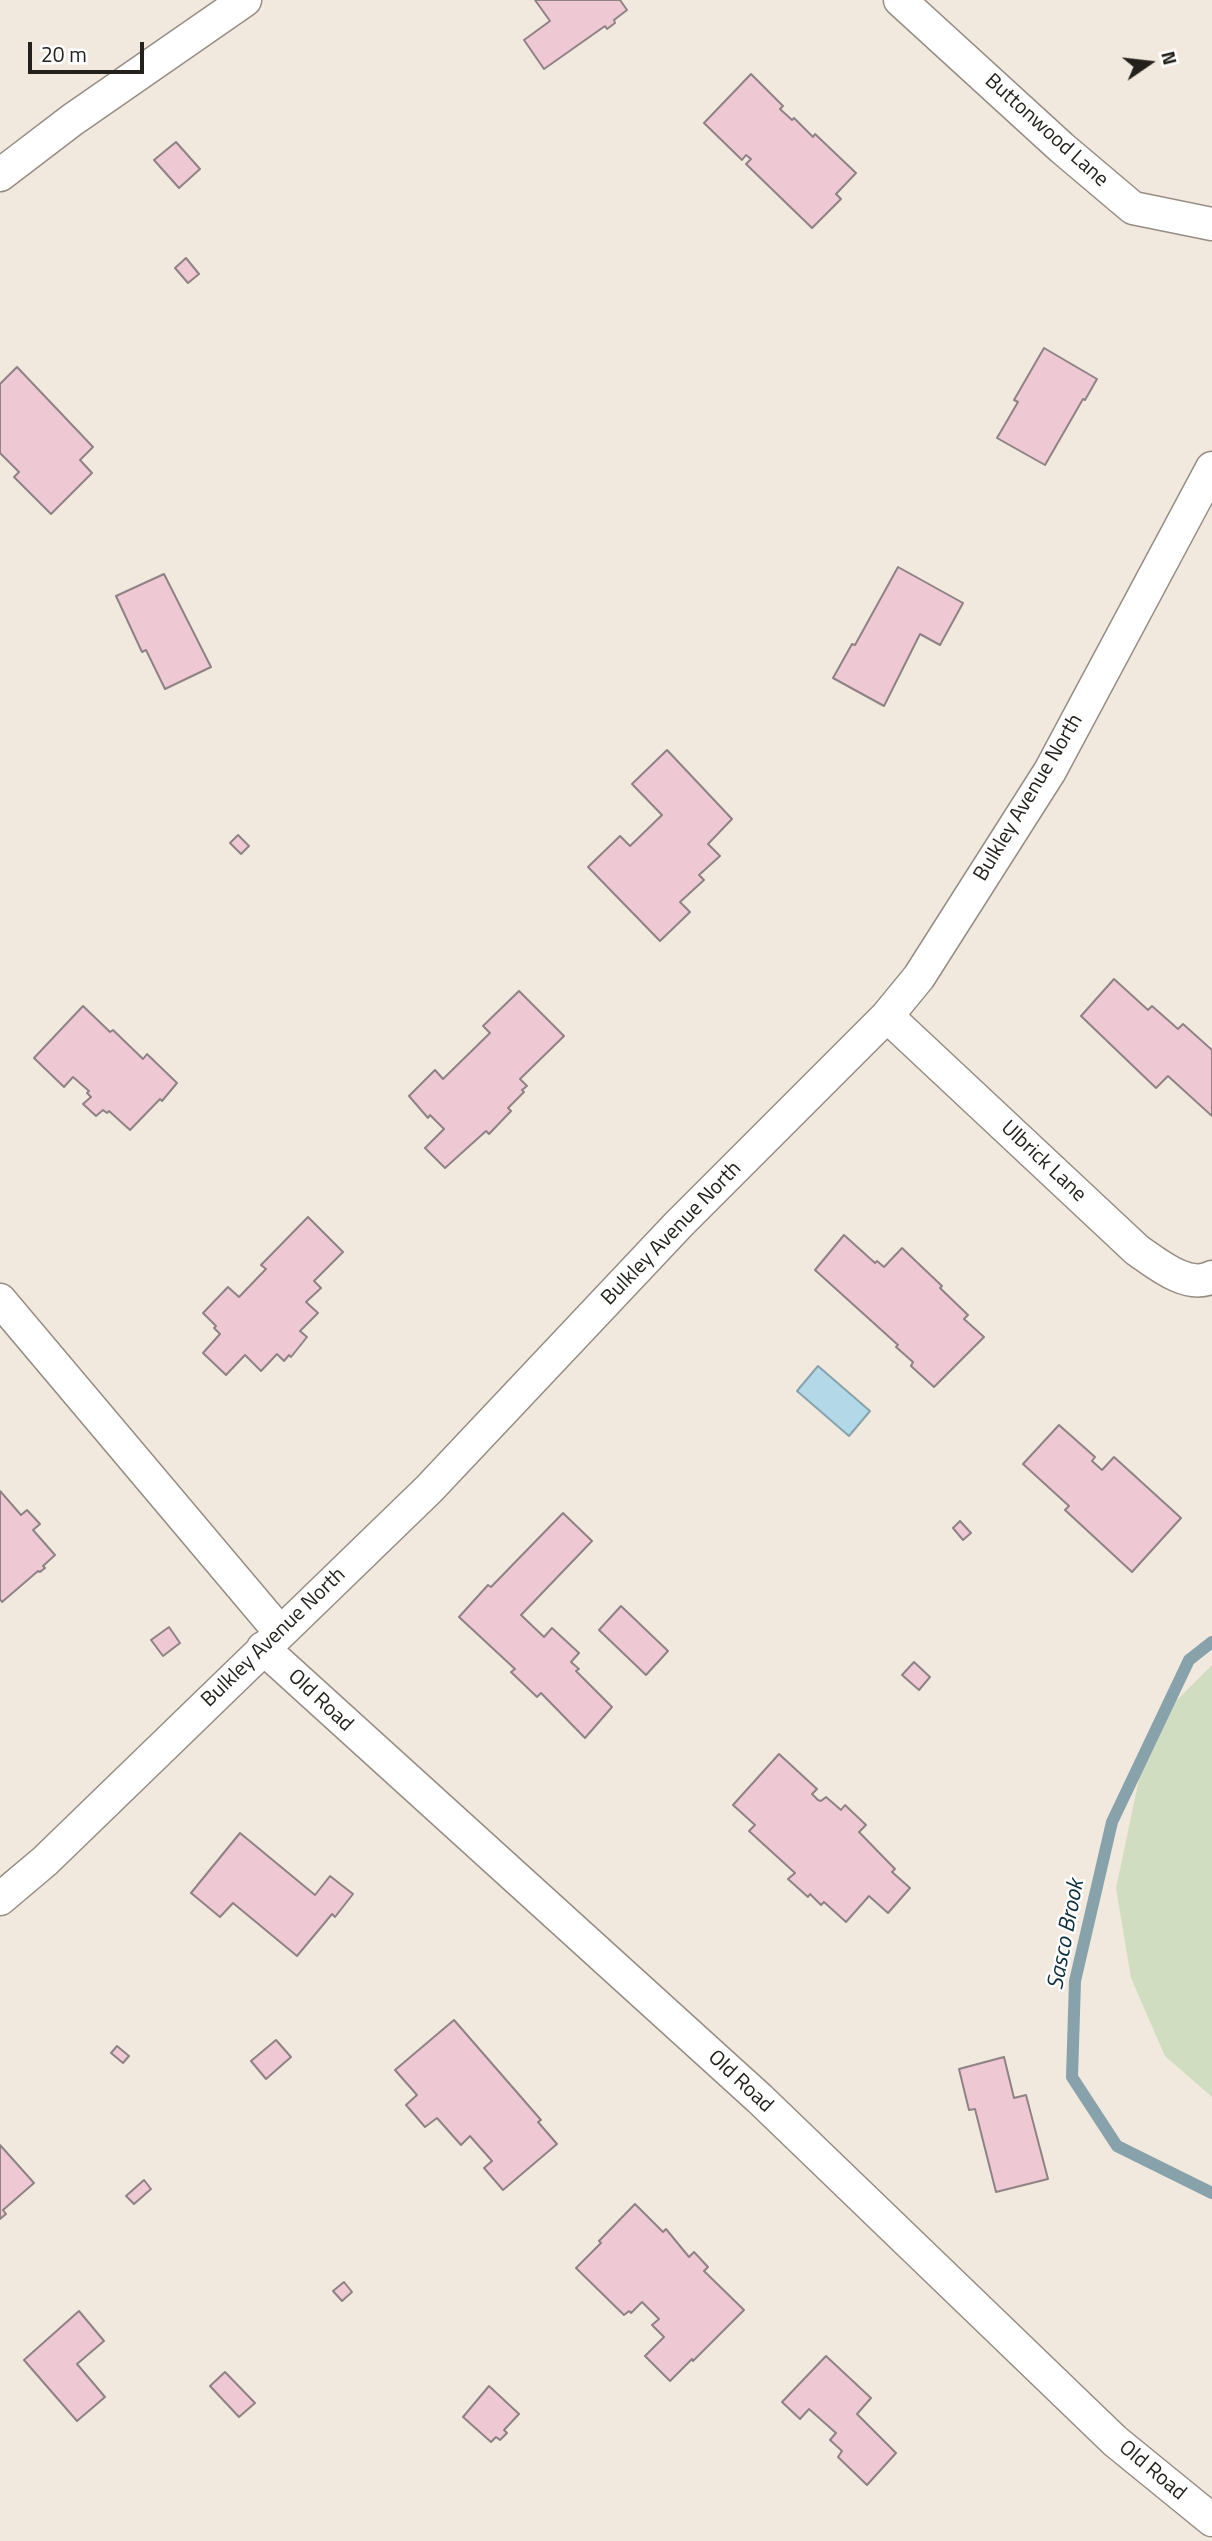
<!DOCTYPE html>
<style>
body{margin:0}
#map{position:relative;width:1212px;height:2541px;overflow:hidden;background:#f1e8de;font-family:"Titillium Web",sans-serif}
canvas{display:block}
.north{position:absolute;left:1114px;top:28px;width:70px;height:70px;-webkit-text-stroke:5px #fff;paint-order:stroke;rotate:76deg;font-size:19px;font-weight:700;line-height:28px;text-align:center;color:#24211d}
.north::after{content:'';display:block;margin:auto;width:24px;height:32px;background:#24211d;clip-path:polygon(50% 0,100% 100%,50% 72%,0 100%)}
.scale{position:absolute;left:28px;top:42px;width:116px;height:32px;box-sizing:border-box;border:4px solid #24211d;border-top:0;padding-left:9px;font-size:21px;line-height:24px;white-space:nowrap;color:#24211d;-webkit-text-stroke:5px #fff;paint-order:stroke}
</style>
<div id="map">
<canvas width="1212" height="2541"></canvas>
<div class="north">N</div>
<div class="scale">20 m</div>
</div>
<script>
const c = document.querySelector('canvas').getContext('2d');
c.lineJoin = 'round';
function fillPath(path, color) {
  c.fillStyle = color;
  c.fill(path, 'evenodd');
}
function strokePath(path, color, width, dash) {
  c.strokeStyle = color;
  c.lineWidth = width;
  c.lineCap = dash ? 'butt' : 'round';
  c.setLineDash(dash || []);
  c.stroke(path);
}
function drawText(font, color, halo, rows, align = 'center') {
  c.font = font + ' "Titillium Web",sans-serif';
  c.lineWidth = 5;
  c.setLineDash([]);
  c.textBaseline = 'middle';
  c.strokeStyle = halo;
  c.fillStyle = color;
  for (const [text, x, y, turn = 0] of rows) {
    c.save();
    c.translate(x, y);
    c.rotate((+turn || 0) * Math.PI / 180);
    c.textAlign = isNaN(turn) ? turn : align;
    if (halo) c.strokeText(text, 0, 0);
    c.fillText(text, 0, 0);
    c.restore();
  }
}
const green = new Path2D(`
 M 1212,1665 L 1212,2097 L 1165,2056 L 1131,1978 L 1116,1888 L 1141,1770 L 1163,1714 Z`);
const water = new Path2D(`
 M 818,1366 L 870,1411 L 849,1436 L 797,1391 Z`);
const stream = new Path2D(`
 M 1212,1642 L 1189,1660 L 1112,1822 L 1075,1981 L 1072,2077 L 1117,2146 L 1212,2193`);
const building = new Path2D(`
 M 535,0 L 620,0 L 627,10 L 614,20 L 615,23 L 607,29 L 605,26 L 544,69 L 524,40 L 550,21 Z
 M 751,74 L 783,106 L 780,109 L 792,120 L 794,118 L 813,137 L 815,134 L 856,173 L 836,194 L 841,199 L 812,228 L 746,164 L 751,159 L 746,155 L 742,160 L 704,123 Z
 M 176,142 L 200,169 L 179,188 L 154,160 Z
 M 186,258 L 199,274 L 188,283 L 175,268 Z
 M 1044,348 L 1097,379 L 1085,400 L 1083,399 L 1045,465 L 997,438 L 1018,402 L 1014,400 Z
 M 17,367 L 93,447 L 80,460 L 92,473 L 51,514 L 14,477 L 19,472 L 0,453 L 0,384 Z
 M 898,567 L 963,603 L 940,645 L 920,634 L 884,706 L 833,678 L 852,644 L 855,645 Z
 M 164,574 L 211,667 L 165,689 L 146,650 L 142,652 L 116,596 Z
 M 667,750 L 732,819 L 708,844 L 720,856 L 699,875 L 704,880 L 680,902 L 690,912 L 660,941 L 588,867 L 620,836 L 630,846 L 662,815 L 632,784 Z
 M 238,835 L 249,846 L 241,854 L 230,843 Z
 M 1114,979 L 1148,1010 L 1152,1006 L 1178,1029 L 1183,1024 L 1212,1050 L 1212,1116 L 1168,1076 L 1156,1088 L 1081,1016 Z
 M 519,991 L 564,1036 L 520,1079 L 527,1086 L 522,1090 L 524,1092 L 508,1108 L 511,1111 L 489,1134 L 486,1131 L 445,1168 L 425,1148 L 444,1129 L 430,1115 L 428,1118 L 409,1096 L 435,1070 L 443,1079 L 490,1033 L 483,1026 Z
 M 83,1006 L 110,1032 L 113,1030 L 143,1059 L 147,1054 L 177,1083 L 162,1101 L 160,1099 L 130,1130 L 109,1111 L 107,1113 L 103,1110 L 96,1116 L 83,1104 L 91,1097 L 87,1093 L 89,1091 L 73,1077 L 64,1087 L 34,1058 Z
 M 308,1217 L 343,1252 L 314,1281 L 321,1288 L 306,1302 L 318,1313 L 300,1331 L 307,1337 L 291,1357 L 289,1355 L 284,1361 L 277,1354 L 261,1371 L 245,1355 L 226,1375 L 203,1353 L 220,1334 L 214,1328 L 216,1326 L 203,1313 L 228,1287 L 239,1297 L 266,1269 L 261,1265 Z
 M 844,1235 L 875,1263 L 877,1261 L 884,1267 L 902,1248 L 942,1286 L 940,1288 L 968,1315 L 964,1319 L 984,1337 L 934,1387 L 911,1366 L 913,1362 L 896,1347 L 898,1345 L 815,1270 Z
 M 1059,1425 L 1095,1457 L 1092,1461 L 1102,1470 L 1114,1457 L 1181,1518 L 1132,1572 L 1065,1510 L 1069,1506 L 1023,1464 Z
 M 0,1491 L 21,1515 L 27,1510 L 40,1524 L 33,1530 L 55,1555 L 43,1566 L 45,1568 L 40,1572 L 38,1571 L 2,1602 L 0,1599 Z
 M 563,1513 L 592,1541 L 521,1615 L 544,1637 L 552,1628 L 579,1653 L 571,1662 L 579,1669 L 576,1671 L 612,1707 L 585,1738 L 541,1693 L 537,1697 L 511,1672 L 515,1669 L 459,1617 L 488,1585 L 491,1587 Z
 M 960,1521 L 971,1533 L 963,1540 L 953,1528 Z
 M 621,1606 L 668,1651 L 646,1675 L 599,1630 Z
 M 169,1627 L 180,1643 L 163,1656 L 151,1640 Z
 M 914,1662 L 930,1677 L 919,1690 L 902,1675 Z
 M 779,1754 L 817,1789 L 812,1794 L 818,1800 L 821,1801 L 826,1797 L 841,1810 L 845,1805 L 866,1825 L 859,1832 L 895,1869 L 892,1872 L 910,1888 L 888,1913 L 869,1896 L 846,1922 L 824,1902 L 821,1905 L 810,1894 L 808,1897 L 788,1879 L 795,1873 L 749,1831 L 755,1825 L 733,1805 Z
 M 240,1833 L 315,1895 L 330,1876 L 353,1894 L 335,1917 L 332,1914 L 297,1956 L 233,1903 L 220,1917 L 191,1893 Z
 M 454,2020 L 541,2120 L 538,2122 L 557,2144 L 503,2190 L 484,2168 L 492,2161 L 470,2136 L 461,2145 L 437,2118 L 425,2127 L 406,2105 L 417,2095 L 395,2070 Z
 M 276,2040 L 291,2057 L 266,2079 L 251,2061 Z
 M 117,2046 L 129,2056 L 123,2063 L 111,2053 Z
 M 1004,2057 L 1014,2098 L 1026,2095 L 1048,2179 L 996,2192 L 975,2109 L 969,2110 L 959,2069 Z
 M 0,2145 L 34,2183 L 3,2210 L 6,2214 L 0,2219 Z
 M 144,2180 L 151,2189 L 134,2204 L 126,2196 Z
 M 635,2204 L 663,2232 L 666,2229 L 689,2257 L 694,2252 L 708,2267 L 704,2271 L 744,2310 L 693,2361 L 692,2359 L 670,2381 L 645,2356 L 664,2337 L 652,2325 L 659,2319 L 642,2302 L 631,2313 L 629,2311 L 624,2315 L 576,2268 L 601,2243 L 599,2241 Z
 M 344,2282 L 352,2292 L 342,2301 L 333,2291 Z
 M 79,2311 L 104,2341 L 77,2364 L 105,2397 L 77,2421 L 24,2360 Z
 M 826,2356 L 871,2398 L 857,2414 L 896,2453 L 867,2485 L 838,2457 L 842,2451 L 830,2440 L 836,2433 L 809,2409 L 800,2419 L 782,2402 Z
 M 225,2372 L 255,2403 L 239,2417 L 210,2386 Z
 M 489,2386 L 519,2414 L 504,2430 L 507,2433 L 500,2440 L 496,2437 L 491,2442 L 463,2417 Z`);
const minor = new Path2D(`
 M 900,0 L 1062,148 L 1133,208 L 1212,224
 M 0,175 L 72,120 L 245,0
 M 887,1016 L 1137,1250 C 1156,1263 1188,1290 1212,1277
 M 0,1300 L 280,1632
 M 263,1648 L 760,2099 L 1115,2441 L 1212,2520
 M 0,1899 L 45,1861 L 429,1489 L 678,1225 L 887,1016 L 919,977 L 1050,771 L 1212,468`);
const streetNames = [
 ["Buttonwood Lane",1046,131,42],
 ["Bulkley Avenue North",1029,798,-59],
 ["Ulbrick Lane",1043,1162,43],
 ["Bulkley Avenue North",672,1234,-46],
 ["Bulkley Avenue North",274,1638,-44],
 ["Old Road",320,1701,43],
 ["Old Road",740,2082,43],
 ["Old Road",1152,2471,40]
];
const waterNames = [
 ["Sasco Brook",1067,1935,-79]
];
fillPath(green, '#d1ddc0');
fillPath(water, '#b3d9e9');
strokePath(water, '#88a2ac', 2);
strokePath(stream, '#88a2ac', 12);
fillPath(building, '#eec8d3');
strokePath(building, '#8f8285', 2);
strokePath(minor, '#958d84', 35);
strokePath(minor, '#fff', 32);
drawText('21px', '#24211d', '#fff', streetNames);
drawText('italic 23px', '#0b2e3b', '#fff', waterNames);
</script>
